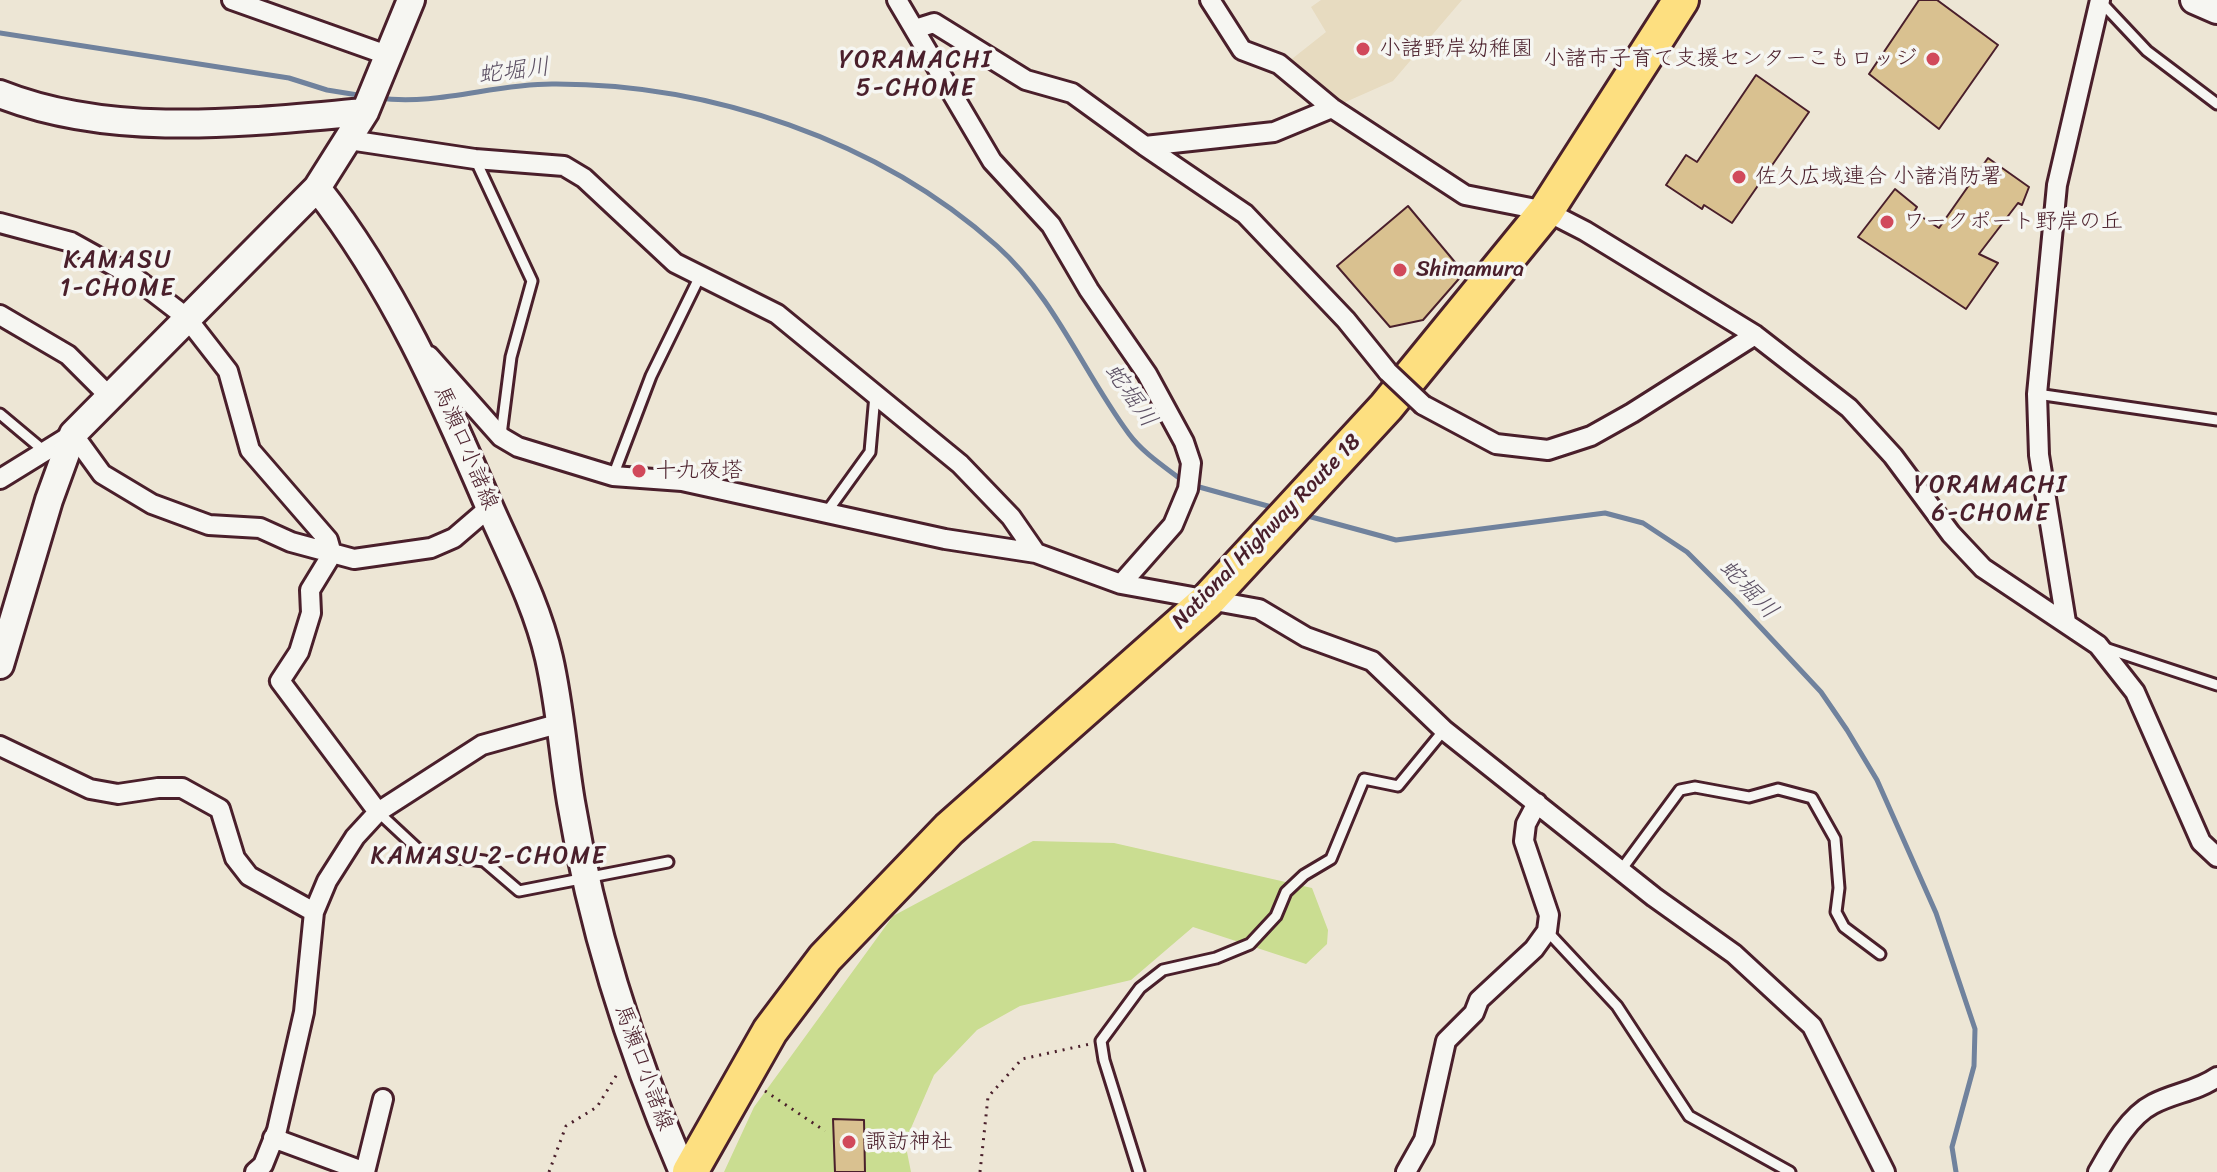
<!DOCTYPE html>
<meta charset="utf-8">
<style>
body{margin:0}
canvas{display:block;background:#ede6d5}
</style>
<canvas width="2217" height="1172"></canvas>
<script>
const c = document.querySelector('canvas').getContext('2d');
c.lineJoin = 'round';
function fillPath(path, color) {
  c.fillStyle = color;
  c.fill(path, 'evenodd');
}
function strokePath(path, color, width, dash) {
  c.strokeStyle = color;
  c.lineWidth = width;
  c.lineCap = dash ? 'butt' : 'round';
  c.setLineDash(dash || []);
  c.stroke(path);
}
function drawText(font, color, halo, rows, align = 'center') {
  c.font = font + ' Sriracha,"Klee One",sans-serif';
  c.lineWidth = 7;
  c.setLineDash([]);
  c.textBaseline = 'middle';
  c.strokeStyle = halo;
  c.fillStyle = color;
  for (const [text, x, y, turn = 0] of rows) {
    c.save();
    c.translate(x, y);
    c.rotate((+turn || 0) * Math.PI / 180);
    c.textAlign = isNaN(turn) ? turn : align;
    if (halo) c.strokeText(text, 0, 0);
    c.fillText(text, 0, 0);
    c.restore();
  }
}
const built = new Path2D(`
 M 1321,0 L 1462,0 L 1393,81 L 1332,108 L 1283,66 L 1326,32 L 1311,7 Z`);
const green = new Path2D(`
 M 1033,841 L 1114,843 L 1312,888 L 1328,930 L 1327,944 L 1306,964 L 1193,927 L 1131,980 L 1020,1006 L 977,1030 L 934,1075 L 905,1142 L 911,1172 L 724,1172 L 754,1107 L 893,916 Z`);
const stream = new Path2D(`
 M 0,33 L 289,78 L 327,90 L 364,96
 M 378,98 C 438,106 492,84 552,84 C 709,83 879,140 997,246 C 1055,298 1083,372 1129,434 C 1143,453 1165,467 1183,481
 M 1192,485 L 1275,508
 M 1304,515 L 1396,540 L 1605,513 L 1643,523 L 1687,552 L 1735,600 L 1821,692 L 1847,730 L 1877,780 L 1936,913 L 1975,1029 L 1974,1066 L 1952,1147 L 1956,1172`);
const building = new Path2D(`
 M 1919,0 L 1937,0 L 1998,45 L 1939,129 L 1869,74 Z
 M 1756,75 L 1809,112 L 1732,223 L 1704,205 L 1702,209 L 1666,185 L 1686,155 L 1697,162 Z
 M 1988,158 L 2029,187 L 2022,205 L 2018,203 L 1979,254 L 1998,263 L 1966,309 L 1858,237 L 1895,189 L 1917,207 L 1914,212 L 1939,228 Z
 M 1408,206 L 1464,273 L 1423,320 L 1390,327 L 1337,266 Z
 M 833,1119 L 864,1120 L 865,1172 L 835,1172 Z`);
const path = new Path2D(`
 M 765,1091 L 825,1131
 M 549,1172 L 566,1126 L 597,1107 L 619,1071
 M 980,1172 L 988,1097 L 1022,1059 L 1090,1044`);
const lane = new Path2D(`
 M 2100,1 L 2147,51 L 2217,104
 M 475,159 L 532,281 L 511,357 L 501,435
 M 2037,394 L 2217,420
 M 0,414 L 43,450
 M 613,476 L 651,376 L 701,274
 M 826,513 L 870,452 L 875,395
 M 2105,648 L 2217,685
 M 378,812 L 423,854 L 484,861 L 519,891 L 668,862
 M 1621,870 L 1680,790 L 1695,787 L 1749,797 L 1778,789 L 1812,798 L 1835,839 L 1839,888 L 1836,912 L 1844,927 L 1880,954
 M 1547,931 L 1617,1006 L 1689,1116 L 1790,1172
 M 1139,1172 L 1104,1060 L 1101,1041 L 1140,988 L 1163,970 L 1216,958 L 1250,944 L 1276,916 L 1286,892 L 1304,875 L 1331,859 L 1364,779 L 1398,786 L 1444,730`);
const street = new Path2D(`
 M 232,0 L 387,55
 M 897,0 L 992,161 L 1051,225 L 1089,290 L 1147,374 L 1184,442 L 1191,463 L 1188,489 L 1173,525 L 1121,584
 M 1210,0 L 1242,50 L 1279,64 L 1332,108 L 1465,195 L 1546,211 L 1585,231 L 1755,335 L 1849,408 L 1893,456 L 1951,534 L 1983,568 L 2098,645 L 2135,692 L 2201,842 L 2217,857
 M 915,29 L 934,23 L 1026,80 L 1072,93 L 1145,146 L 1274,132 L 1332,108
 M 349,140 L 475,159 L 564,166 L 584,178 L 675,263 L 777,314 L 960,464 L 1011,517 L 1036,553
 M 1145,146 L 1245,214 L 1346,320 L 1388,372
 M 0,223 L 71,242 L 134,277 L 186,317 L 228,371 L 250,450 L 328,540 L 332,554 L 310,590 L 311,613 L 299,652 L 280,681 L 378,812
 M 0,315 L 68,355 L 109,396
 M 429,356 L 501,437 L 518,447 L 613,476 L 682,481 L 945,539 L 1036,553 L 1121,584 L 1259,609 L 1306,637 L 1372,661 L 1444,730 L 1654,897 L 1734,954 L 1812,1026 L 1885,1172
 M 1423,405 L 1496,444 L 1548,450 L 1591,436 L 1632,413 L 1755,335
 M 0,479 L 73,434 L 102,474 L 152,504 L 209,525 L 260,528 L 291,542 L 354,559 L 431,548 L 454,538 L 490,507
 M 2066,622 L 2039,455 L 2037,394 L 2057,185 L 2100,0
 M 0,746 L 90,789 L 118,794 L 158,788 L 182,788 L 220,809 L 235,858 L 249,876 L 314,912
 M 273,1138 L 365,1172 L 383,1099
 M 255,1172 L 263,1165 L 277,1130 L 304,1012 L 314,912 L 327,881 L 355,837 L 378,812 L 482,745 L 561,723
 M 1406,1172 L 1424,1140 L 1446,1041 L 1474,1013 L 1479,1000 L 1534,949 L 1547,931 L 1549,915 L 1524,841 L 1526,824 L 1537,803
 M 2098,1172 C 2111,1149 2129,1116 2153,1104 C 2174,1093 2197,1091 2217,1077`);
const secondary = new Path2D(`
 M 2194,0 L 2217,10
 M 0,94 C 113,139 248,122 365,112
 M 317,188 C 393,285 441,394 489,506 C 511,556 537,605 549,658 C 560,706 563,754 571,802 C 592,929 632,1054 683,1172
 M 0,665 L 49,500 L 73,434 L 317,188 L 365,112 L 411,0`);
const highway = new Path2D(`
 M 690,1172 L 770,1031 L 825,958 L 949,829 L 1207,601 L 1386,407 L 1546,211 L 1681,0`);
const streetBridge = new Path2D(`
 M 1388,372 L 1423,405`);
const markers = [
 [1363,49,8,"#d1495b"],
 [1933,59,8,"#d1495b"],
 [1739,177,8,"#d1495b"],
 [1887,222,8,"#d1495b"],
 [1400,270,8,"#d1495b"],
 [639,471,8,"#d1495b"],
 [849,1142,8,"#d1495b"]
];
const poiNames = [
 ["小諸野岸幼稚園",1379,49],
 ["小諸市子育て支援センターこもロッジ",1917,59,"right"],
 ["佐久広域連合 小諸消防署",1755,177],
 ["ワークポート野岸の丘",1903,222],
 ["Shimamura",1416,270],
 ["十九夜塔",655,471],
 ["諏訪神社",865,1142]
];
const streetNames = [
 ["馬瀬口小諸線",465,448,67],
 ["National Highway Route 18",1267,532,-46],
 ["馬瀬口小諸線",643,1068,70]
];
const neighbourhoodNames = [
 ["YORAMACHI",916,61],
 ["5-CHOME",916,89],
 ["KAMASU",118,261],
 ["1-CHOME",118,289],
 ["YORAMACHI",1991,486],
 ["6-CHOME",1991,514],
 ["KAMASU 2-CHOME",489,857]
];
const waterNames = [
 ["蛇堀川",514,72,-7],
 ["蛇堀川",1130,396,55],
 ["蛇堀川",1748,590,46]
];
fillPath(built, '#e7dbc0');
fillPath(green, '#cadd91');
strokePath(stream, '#70829d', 5);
fillPath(building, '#d9c190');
strokePath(building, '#4a1f2b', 2);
strokePath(lane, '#4a1f2b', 15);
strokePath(street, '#4a1f2b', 24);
strokePath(secondary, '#4a1f2b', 32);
strokePath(highway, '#4a1f2b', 40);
strokePath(path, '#4a1f2b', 3, [2, 6]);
strokePath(lane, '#f6f6f2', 9);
strokePath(street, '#f6f6f2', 18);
strokePath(secondary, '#f6f6f2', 26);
strokePath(highway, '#fddf80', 34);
strokePath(streetBridge, '#4a1f2b', 24, []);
strokePath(streetBridge, '#f6f6f2', 18);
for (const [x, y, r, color] of markers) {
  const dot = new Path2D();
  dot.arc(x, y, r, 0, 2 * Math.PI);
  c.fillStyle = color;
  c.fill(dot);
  strokePath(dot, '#f6f6f2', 3);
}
drawText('22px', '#4a1f2b', '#f6f6f2', poiNames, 'left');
drawText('22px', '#4a1f2b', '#f6f6f2', streetNames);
c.letterSpacing = '2px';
drawText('24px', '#4a1f2b', '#f6f6f2', neighbourhoodNames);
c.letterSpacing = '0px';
drawText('italic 24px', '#5d5164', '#f6f6f2', waterNames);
</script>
